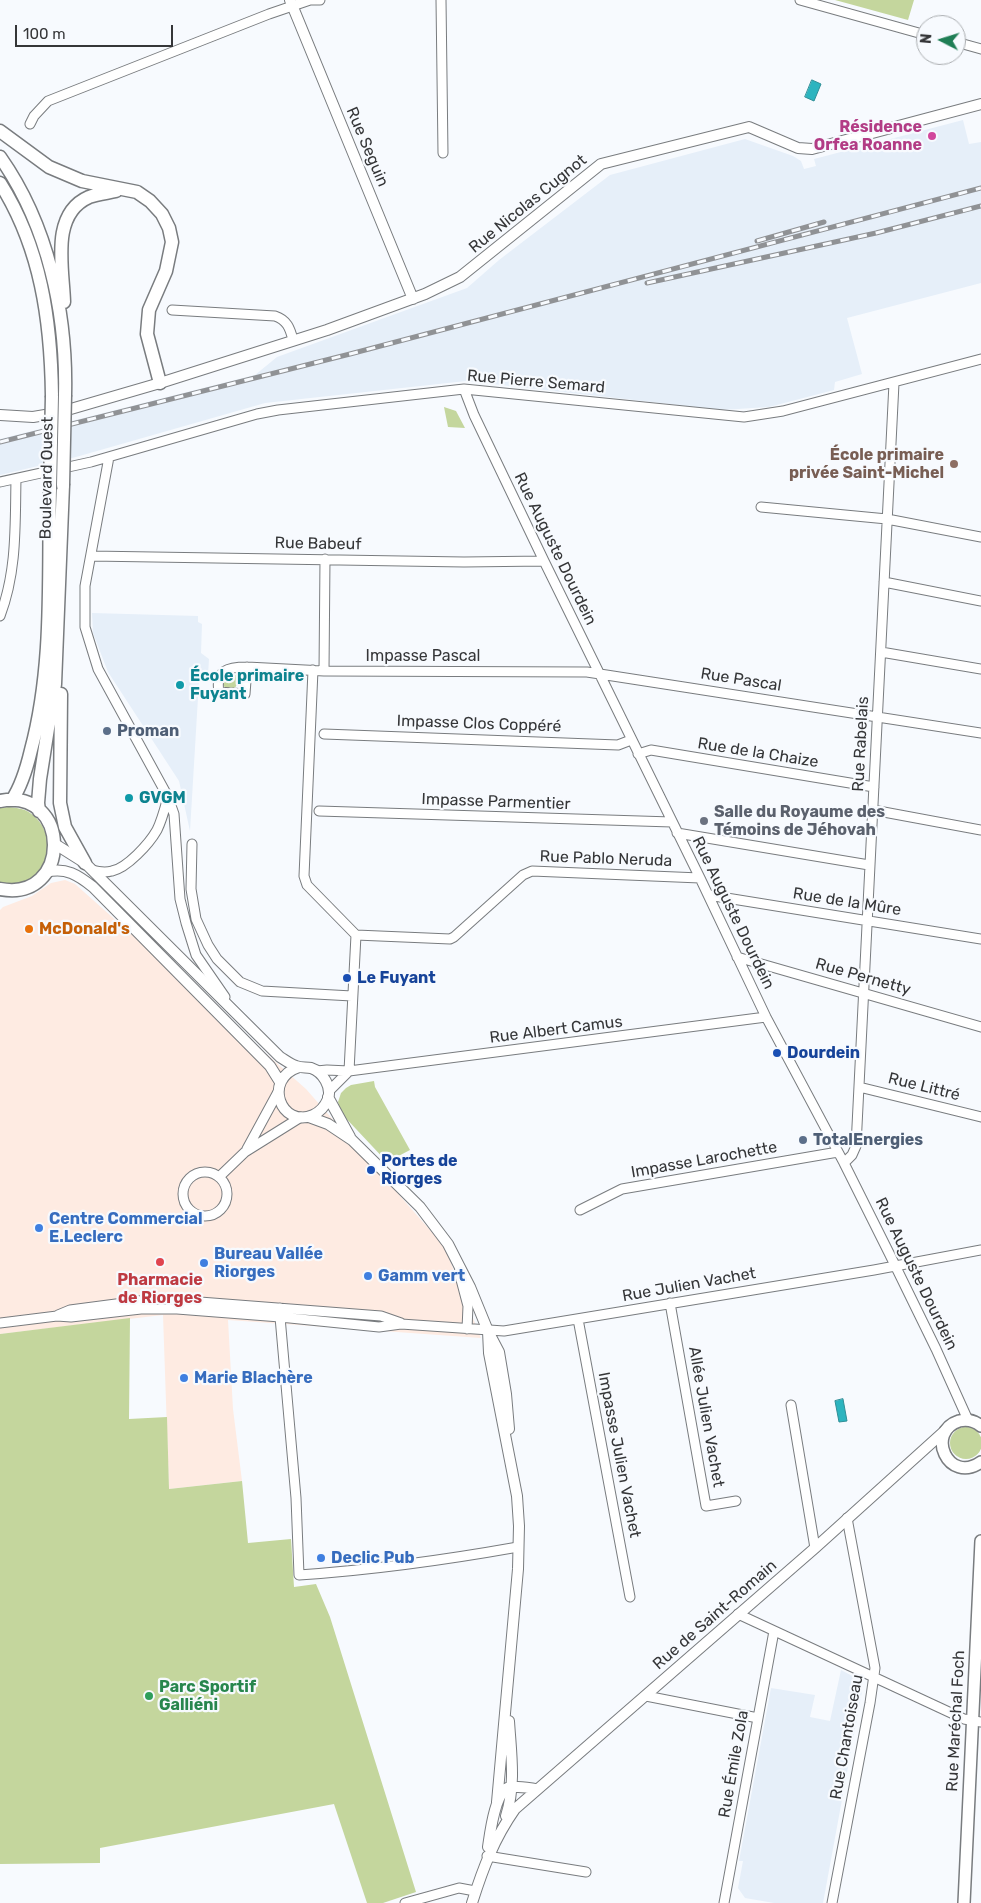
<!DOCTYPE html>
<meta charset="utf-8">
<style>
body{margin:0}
#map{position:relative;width:981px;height:1903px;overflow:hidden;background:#f7fafe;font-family:Rubik,sans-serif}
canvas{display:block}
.north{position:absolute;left:916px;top:15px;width:50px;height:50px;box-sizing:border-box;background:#f7fafe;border:1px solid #a9acaf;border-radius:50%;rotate:275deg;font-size:14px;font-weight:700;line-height:20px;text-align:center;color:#353638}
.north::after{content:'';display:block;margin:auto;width:18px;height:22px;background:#1f7e55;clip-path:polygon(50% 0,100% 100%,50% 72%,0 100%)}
.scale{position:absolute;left:15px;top:25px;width:158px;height:22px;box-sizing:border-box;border:2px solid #353638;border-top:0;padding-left:6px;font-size:15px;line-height:18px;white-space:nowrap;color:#353638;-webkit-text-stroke:4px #f7fafe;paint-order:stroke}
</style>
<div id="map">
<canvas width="981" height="1903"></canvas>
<div class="north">N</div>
<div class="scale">100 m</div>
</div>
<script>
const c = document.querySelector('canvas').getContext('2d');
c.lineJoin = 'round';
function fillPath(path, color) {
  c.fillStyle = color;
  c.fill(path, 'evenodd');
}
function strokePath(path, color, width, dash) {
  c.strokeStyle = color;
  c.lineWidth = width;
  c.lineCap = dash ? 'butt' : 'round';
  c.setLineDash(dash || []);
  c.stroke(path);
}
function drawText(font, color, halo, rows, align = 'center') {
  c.font = font + ' Rubik,sans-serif';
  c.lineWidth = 4.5;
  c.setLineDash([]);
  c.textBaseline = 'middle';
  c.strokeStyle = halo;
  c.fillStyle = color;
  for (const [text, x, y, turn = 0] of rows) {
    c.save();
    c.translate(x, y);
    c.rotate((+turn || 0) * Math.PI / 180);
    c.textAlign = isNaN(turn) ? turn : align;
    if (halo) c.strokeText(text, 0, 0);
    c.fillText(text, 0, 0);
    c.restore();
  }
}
const commercial = new Path2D(`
 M 65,880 L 75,884 L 306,1089 L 444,1246 L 481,1338 L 228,1320 L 233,1409 L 242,1481 L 169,1489 L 163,1315 L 0,1334 L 0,910 L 3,907 L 32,896 L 51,883 Z`);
const built = new Path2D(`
 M 963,120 L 969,144 L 981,142 L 981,283 L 847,318 L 862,374 L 835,382 L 834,390 L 769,407 L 722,410 L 466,381 L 265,403 L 76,457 L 0,475 L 0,439 L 255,375 L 277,357 L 467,288 L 499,260 L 610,175 L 745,139 L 793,156 L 801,161 L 804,169 L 816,166 L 814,159 Z
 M 92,613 L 198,616 L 198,622 L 202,624 L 201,653 L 209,659 L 208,675 L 199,681 L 190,831 L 179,781 L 108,672 L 93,633 Z
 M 841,1670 L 858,1679 L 862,1691 L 823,1903 L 774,1903 L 745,1898 L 738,1888 L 743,1861 L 739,1861 L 771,1688 L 815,1695 L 810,1717 L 830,1721 Z`);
const green = new Path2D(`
 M 835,0 L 914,0 L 908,20 Z
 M 444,407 L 456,411 L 465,428 L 448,427 Z
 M222 681a8 8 0 1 1 16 0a8 8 0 1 1-16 0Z
 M 9,807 C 18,808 27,809 34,816 C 58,836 49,881 16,885 C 11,885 5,884 0,884 L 0,808 Z
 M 374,1081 L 375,1087 L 410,1150 L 387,1162 L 341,1113 L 338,1102 L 341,1093 L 346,1088 L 351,1085 Z
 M 130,1318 L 129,1419 L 167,1417 L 169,1489 L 242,1481 L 248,1543 L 291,1539 L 294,1587 L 316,1584 L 330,1617 L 416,1892 L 383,1903 L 367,1903 L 334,1804 L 100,1848 L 100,1863 L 0,1864 L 0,1334 Z
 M950 1443a16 16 0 1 1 32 0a16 16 0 1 1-32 0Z`);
const water = new Path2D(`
 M 812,80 L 821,84 L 814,101 L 805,97 Z
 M 843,1399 L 847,1421 L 839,1422 L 835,1401 Z`);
const minor = new Path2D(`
 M 441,0 L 443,153
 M 800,0 L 926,35
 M 956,42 L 981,49
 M 30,124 L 34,116 L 48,101 L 269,14 L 310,0 L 320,0
 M 172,310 L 275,316 C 287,320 290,328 293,340
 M 464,389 L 474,415 L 544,561 L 700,878 L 766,1017 L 844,1163 L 890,1255 L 936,1349 L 968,1420
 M 109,457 L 85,586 L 85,627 L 98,669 L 168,797 L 174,814 L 180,899 L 186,923 L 196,955 L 225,997
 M 0,482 L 91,462 L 257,414 L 278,410 L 464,389 L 744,417 L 783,411 L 981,359
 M 761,507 L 887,519 L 981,537
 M 91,556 L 464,562 L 544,561
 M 884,582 L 981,601
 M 0,616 C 17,571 15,527 16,479
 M 881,652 L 981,669
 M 247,667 L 245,694 L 219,692 C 215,670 228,667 247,667 L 324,671 L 587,672 L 981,733
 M 313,670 L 304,876 L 307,885 L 356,935 L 349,1071
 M 324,671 L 325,559
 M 324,734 L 618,745 L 631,740
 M 638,754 L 651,750 L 874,787
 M 873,810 L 981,830
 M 319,811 L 672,822
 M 677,833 L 869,865
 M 192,844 L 191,889 L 196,919 L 208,945 L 217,959 L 240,982 L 262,991 L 352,996
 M 92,870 C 99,872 105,873 112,871 C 127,868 149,844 157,830 C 162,820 165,808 168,797
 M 708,895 L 981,939
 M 356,935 L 450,939 L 454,937 L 523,875 L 532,871 L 700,878
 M 737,957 L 981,1027
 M 317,1071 L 327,1070 L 349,1071 L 766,1017
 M 859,1087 L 981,1117
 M 329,1091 L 349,1071
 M 247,1149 L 278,1092
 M 844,1163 L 852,1155 L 856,1146 L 894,383
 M183 1194a22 22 0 1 1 44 0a22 22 0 1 1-44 0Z
 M 219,1177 L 245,1152 L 301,1117
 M 580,1210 L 622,1189 L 838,1152
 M 459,1272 L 468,1306 L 467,1329
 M 670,1303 L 706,1506 L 736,1501
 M 280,1308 L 280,1317 L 296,1498 L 299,1575 C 373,1570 445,1560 518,1547
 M 58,1315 L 70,1310 L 154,1299 L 174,1300 L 381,1316 L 401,1323
 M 578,1319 L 630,1597
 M 0,1323 L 57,1316 L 71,1317 L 141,1309 L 177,1309 L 280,1317 L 379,1327 L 401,1324 L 504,1331 L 874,1270 L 981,1250
 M 791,1405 L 815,1548
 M 738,1614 L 964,1719 L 981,1722
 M 646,1696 L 758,1718
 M 487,1856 L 586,1872
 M 405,1903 L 459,1888 L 475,1891
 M 724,1903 L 774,1631
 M 832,1903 L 870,1703 L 875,1668 L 847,1518`);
const tertiary = new Path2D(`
 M 290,0 L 413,299
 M 0,415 L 33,417 L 57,413 L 160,383 L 327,330 L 425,294 L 460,277 L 601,164 L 749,127 L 798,148 L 812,149 L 981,104
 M 55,844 L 85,863 L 280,1057 C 285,1060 290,1064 296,1066 C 301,1068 306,1067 311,1068 C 323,1072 332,1087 328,1099 C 325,1106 320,1112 313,1115 C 281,1129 262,1079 299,1067
 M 46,872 C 66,867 78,875 93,887 L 270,1066 L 280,1082
 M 328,1097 L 350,1137
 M 309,1117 L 328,1124 L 352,1140 L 420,1207 L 448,1244 L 470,1287 L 488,1331 L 499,1352 L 506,1394 L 509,1429
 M 488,1331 L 489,1353 L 517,1496 L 519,1526 L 518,1569 L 497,1802
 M 506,1816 C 516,1785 511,1753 509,1721
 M 488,1847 C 490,1834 495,1790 510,1787 C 518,1786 529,1788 537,1789
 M 472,1903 C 483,1868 494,1839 515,1809 L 815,1548 L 948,1428`);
const secondary = new Path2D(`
 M 981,1426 C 975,1421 967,1419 959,1421 C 925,1432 948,1485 981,1462
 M 964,1903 L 981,1541`);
const primary = new Path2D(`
 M 0,131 L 49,167 L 82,181 L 137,192 L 150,201 L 162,214 L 169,228 L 172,242 L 166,271 L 149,310 L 147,334 L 160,383
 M 0,157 C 48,225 67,313 65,395
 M 0,183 C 41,248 51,320 52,396
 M 64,302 C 63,268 50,214 89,197 C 97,194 107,193 116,191
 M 61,694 L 60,803 L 65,827 L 85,863
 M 12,800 C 22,785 27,767 31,750 C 54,665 48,575 50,489
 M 0,801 C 72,787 72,903 0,889
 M 39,811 L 38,803 L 40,779 L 55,684 L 63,485`);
const rail = new Path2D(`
 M 757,241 L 824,222
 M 647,283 L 876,233 L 981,206
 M 0,442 L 350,354 L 981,188`);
const primaryBridge = new Path2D(`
 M 63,485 L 65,395
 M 50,489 L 52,396`);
const markers = [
 [932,136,5,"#d1479c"],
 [954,464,5,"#8d6e63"],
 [180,685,5,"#0f9aa8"],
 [107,731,5,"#5c6f8a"],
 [129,798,5,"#0f9aa8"],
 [704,821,5,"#6b7280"],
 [29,929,5,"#e8710a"],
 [347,978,5,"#1a4fb4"],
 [777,1053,5,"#1a4fb4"],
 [803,1140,5,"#5c6f8a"],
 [371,1170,5,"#1a4fb4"],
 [39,1228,5,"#3f7fe0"],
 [160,1262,5,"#e0444e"],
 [204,1263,5,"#3f7fe0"],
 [368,1276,5,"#3f7fe0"],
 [184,1378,5,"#3f7fe0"],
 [321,1558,5,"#3f7fe0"],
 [149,1696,5,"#2e9e5b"]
];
const hotelNames = [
 ["Résidence",922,127],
 ["Orfea Roanne",922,145]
];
const streetNames = [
 ["Rue Seguin",367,147,67],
 ["Rue Nicolas Cugnot",528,204,-39],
 ["Rue Pierre Semard",536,382,5],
 ["Boulevard Ouest",47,478,-89],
 ["Rue Babeuf",318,544,1],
 ["Rue Auguste Dourdein",555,549,64],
 ["Impasse Pascal",423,656],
 ["Rue Pascal",741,680,9],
 ["Impasse Clos Coppéré",479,724,2],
 ["Rue Rabelais",861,744,-87],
 ["Rue de la Chaize",758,753,9],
 ["Impasse Parmentier",496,802,2],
 ["Rue Pablo Neruda",606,859,2],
 ["Rue de la Mûre",847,902,9],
 ["Rue Auguste Dourdein",733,913,64],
 ["Rue Pernetty",863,977,16],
 ["Rue Albert Camus",556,1030,-7],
 ["Rue Littré",924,1087,14],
 ["Impasse Larochette",704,1160,-10],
 ["Rue Auguste Dourdein",916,1274,64],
 ["Rue Julien Vachet",689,1285,-10],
 ["Allée Julien Vachet",706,1417,80],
 ["Impasse Julien Vachet",619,1455,79],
 ["Rue de Saint-Romain",715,1615,-41],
 ["Rue Maréchal Foch",956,1721,-87],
 ["Rue Chantoiseau",847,1737,-80],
 ["Rue Émile Zola",734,1764,-80]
];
const educationNames = [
 ["École primaire",944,455],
 ["privée Saint-Michel",944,473]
];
const cultureNames = [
 ["École primaire",190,676],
 ["Fuyant",190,694],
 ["GVGM",139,798]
];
const serviceNames = [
 ["Proman",117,731],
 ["TotalEnergies",813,1140]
];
const worshipNames = [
 ["Salle du Royaume des",714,812],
 ["Témoins de Jéhovah",714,830]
];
const foodNames = [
 ["McDonald's",39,929]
];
const transitNames = [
 ["Le Fuyant",357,978],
 ["Dourdein",787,1053],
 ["Portes de",381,1161],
 ["Riorges",381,1179]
];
const shopNames = [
 ["Centre Commercial",49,1219],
 ["E.Leclerc",49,1237],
 ["Bureau Vallée",214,1254],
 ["Riorges",214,1272],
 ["Gamm vert",378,1276],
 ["Marie Blachère",194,1378],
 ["Declic Pub",331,1558]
];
const healthNames = [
 ["Pharmacie",160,1280],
 ["de Riorges",160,1298]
];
const leisureNames = [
 ["Parc Sportif",159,1687],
 ["Galliéni",159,1705]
];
fillPath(commercial, '#feebe2');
fillPath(built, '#e6eff9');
fillPath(green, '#c4d69d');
fillPath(water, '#2cb4bf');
strokePath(water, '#2f8e96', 1);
strokePath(minor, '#797c7f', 11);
strokePath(tertiary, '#797c7f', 12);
strokePath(secondary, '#797c7f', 14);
strokePath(primary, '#797c7f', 15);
strokePath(minor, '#fff', 9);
strokePath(tertiary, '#fff', 10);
strokePath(secondary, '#fff', 11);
strokePath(primary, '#fff', 12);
strokePath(rail, '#909295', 5);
strokePath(rail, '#f7fafe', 3, [9]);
strokePath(primaryBridge, '#797c7f', 15, []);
strokePath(primaryBridge, '#fff', 12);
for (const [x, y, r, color] of markers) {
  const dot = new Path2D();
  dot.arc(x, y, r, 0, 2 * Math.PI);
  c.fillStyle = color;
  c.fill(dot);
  strokePath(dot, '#f7fafe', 2);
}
drawText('bold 16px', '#b23c85', '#f7fafe', hotelNames, 'right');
drawText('16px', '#353638', '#f7fafe', streetNames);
drawText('bold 16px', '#785e54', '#f7fafe', educationNames, 'right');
drawText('bold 16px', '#0d838f', '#f7fafe', cultureNames, 'left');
drawText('bold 16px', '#4e5e75', '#f7fafe', serviceNames, 'left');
drawText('bold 16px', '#5b616d', '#f7fafe', worshipNames, 'left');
drawText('bold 16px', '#c56008', '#f7fafe', foodNames, 'left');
drawText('bold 16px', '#164399', '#f7fafe', transitNames, 'left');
drawText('bold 16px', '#366cbe', '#f7fafe', shopNames, 'left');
drawText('bold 16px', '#be3a42', '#f7fafe', healthNames);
drawText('bold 16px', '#27864d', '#f7fafe', leisureNames, 'left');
</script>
